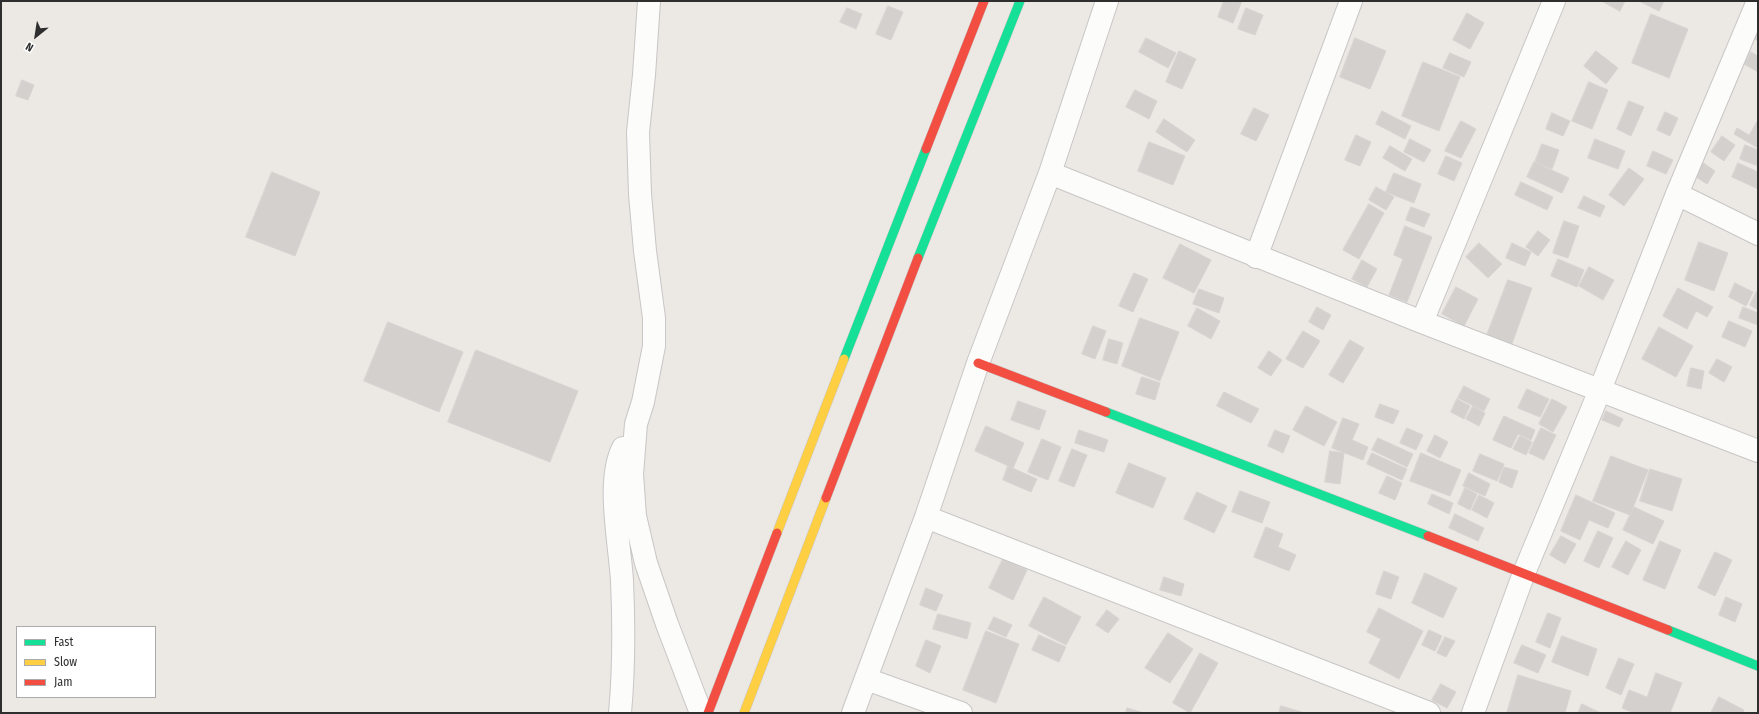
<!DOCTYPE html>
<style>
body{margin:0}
#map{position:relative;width:1759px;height:714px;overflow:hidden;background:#ece8e4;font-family:"Fira Sans Condensed",sans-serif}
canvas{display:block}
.frame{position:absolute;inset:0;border:2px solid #2e2e2e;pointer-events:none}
.legend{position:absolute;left:16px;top:626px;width:140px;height:72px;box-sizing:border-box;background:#fff;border:1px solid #ababab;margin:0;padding:5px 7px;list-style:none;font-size:12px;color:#2e2e2e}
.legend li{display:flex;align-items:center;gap:8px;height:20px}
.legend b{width:20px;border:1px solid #ababab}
.north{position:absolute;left:16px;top:16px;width:40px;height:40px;-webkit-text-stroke:3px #fff;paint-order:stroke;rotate:210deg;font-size:11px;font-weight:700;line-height:16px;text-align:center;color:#2e2e2e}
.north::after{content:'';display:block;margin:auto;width:14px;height:18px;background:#2e2e2e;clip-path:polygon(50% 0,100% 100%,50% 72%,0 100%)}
</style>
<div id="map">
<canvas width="1759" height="714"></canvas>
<div class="frame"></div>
<ul class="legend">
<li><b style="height:5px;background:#16e098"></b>Fast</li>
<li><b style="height:5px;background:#ffcf43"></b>Slow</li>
<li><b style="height:5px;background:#f24e42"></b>Jam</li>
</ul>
<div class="north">N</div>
</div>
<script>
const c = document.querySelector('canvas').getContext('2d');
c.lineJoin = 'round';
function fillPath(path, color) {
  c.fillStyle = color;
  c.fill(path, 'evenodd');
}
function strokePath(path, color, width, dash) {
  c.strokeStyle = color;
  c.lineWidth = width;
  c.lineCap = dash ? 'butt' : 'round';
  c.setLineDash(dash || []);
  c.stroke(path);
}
const building = new Path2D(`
 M 1224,1 L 1242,1 L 1233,23 L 1218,17 Z
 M 1602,1 L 1625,1 L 1620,11 Z
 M 1642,1 L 1664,1 L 1659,11 L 1641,2 Z
 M 888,6 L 903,12 L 891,40 L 876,34 Z
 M 847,8 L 862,14 L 856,29 L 840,22 Z
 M 1246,8 L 1263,15 L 1255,35 L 1238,29 Z
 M 1467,13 L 1484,23 L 1470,49 L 1453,40 Z
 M 1651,14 L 1688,29 L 1669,78 L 1632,63 Z
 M 1758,24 L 1758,41 L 1750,36 Z
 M 1146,38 L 1176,53 L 1168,68 L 1139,52 Z
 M 1355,38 L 1386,51 L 1370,89 L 1340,77 Z
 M 1179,51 L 1196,59 L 1182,89 L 1166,82 Z
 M 1596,51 L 1618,68 L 1606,84 L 1584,66 Z
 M 1751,52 L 1758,56 L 1758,72 L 1744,64 Z
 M 1450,53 L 1471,62 L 1464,77 L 1443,68 Z
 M 1423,62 L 1460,77 L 1439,131 L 1402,116 Z
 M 22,80 L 34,85 L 28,100 L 16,96 Z
 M 1589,82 L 1608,90 L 1592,129 L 1572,121 Z
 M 1135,90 L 1157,101 L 1149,119 L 1126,107 Z
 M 1629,101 L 1644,107 L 1631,136 L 1617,129 Z
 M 1254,108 L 1269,115 L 1256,141 L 1241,134 Z
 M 1382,111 L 1411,126 L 1405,139 L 1376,124 Z
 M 1665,112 L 1678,118 L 1670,136 L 1657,130 Z
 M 1552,113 L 1570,121 L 1563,136 L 1546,129 Z
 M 1164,119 L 1195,140 L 1187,152 L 1156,132 Z
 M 1758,120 L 1758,148 L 1734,134 L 1737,128 L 1749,135 Z
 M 1461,121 L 1476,129 L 1461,158 L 1445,151 Z
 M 1356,135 L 1371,142 L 1360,166 L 1345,160 Z
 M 1722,136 L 1735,145 L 1724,161 L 1711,152 Z
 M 1410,139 L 1431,150 L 1424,162 L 1404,152 Z
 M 1595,139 L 1625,151 L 1618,169 L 1588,158 Z
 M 1149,142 L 1185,156 L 1173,185 L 1138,171 Z
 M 1542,144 L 1559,150 L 1552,169 L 1535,162 Z
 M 1745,145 L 1758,150 L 1758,166 L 1740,159 Z
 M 1390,146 L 1412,159 L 1405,171 L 1383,158 Z
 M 1653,151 L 1673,160 L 1666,174 L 1647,166 Z
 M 1446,156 L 1462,163 L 1454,181 L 1438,174 Z
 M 1534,162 L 1569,178 L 1562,193 L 1527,177 Z
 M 1702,162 L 1715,171 L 1707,184 L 1693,175 Z
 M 1738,163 L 1758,172 L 1758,189 L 1732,177 Z
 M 1629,168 L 1644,179 L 1624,206 L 1609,195 Z
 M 272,172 L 320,192 L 295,256 L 246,237 Z
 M 1394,173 L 1421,184 L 1414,203 L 1386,192 Z
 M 1521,182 L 1553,197 L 1547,210 L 1515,195 Z
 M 1376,187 L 1394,197 L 1386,210 L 1369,200 Z
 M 1584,196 L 1605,206 L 1600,217 L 1578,208 Z
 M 1369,204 L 1384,213 L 1359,259 L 1343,250 Z
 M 1411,207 L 1430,214 L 1424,227 L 1406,220 Z
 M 1564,221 L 1579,226 L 1568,258 L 1553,253 Z
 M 1405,226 L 1432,237 L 1407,302 L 1389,295 L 1403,259 L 1394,255 Z
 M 1538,231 L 1550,240 L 1538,256 L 1526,247 Z
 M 1699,242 L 1728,253 L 1714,291 L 1685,280 Z
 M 1479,243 L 1502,264 L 1488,278 L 1466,257 Z
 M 1512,243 L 1531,252 L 1525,266 L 1506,258 Z
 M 1180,244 L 1211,260 L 1194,293 L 1163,278 Z
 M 1558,259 L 1584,270 L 1577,287 L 1551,276 Z
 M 1362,260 L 1377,269 L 1367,287 L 1352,279 Z
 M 1589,267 L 1614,280 L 1603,300 L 1579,286 Z
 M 1134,273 L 1148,279 L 1133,312 L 1119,306 Z
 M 1508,280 L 1532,288 L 1509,352 L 1484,343 Z
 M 1735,283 L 1753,292 L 1746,306 L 1729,297 Z
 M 1456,287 L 1478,299 L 1464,326 L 1442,314 Z
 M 1678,288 L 1713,307 L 1707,317 L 1696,311 L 1687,329 L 1663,316 Z
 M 1199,289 L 1224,298 L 1219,313 L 1193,304 Z
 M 1757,291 L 1758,291 L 1758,310 L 1750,305 Z
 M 1317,307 L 1331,315 L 1323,330 L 1309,322 Z
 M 1743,307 L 1758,313 L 1758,325 L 1739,318 Z
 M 1197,308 L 1220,321 L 1211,339 L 1188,326 Z
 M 1140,318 L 1179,332 L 1160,381 L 1122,366 Z
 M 1729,321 L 1752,331 L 1745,347 L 1722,337 Z
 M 388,322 L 463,352 L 439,412 L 364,381 Z
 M 1093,326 L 1106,331 L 1095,359 L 1082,354 Z
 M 1659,327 L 1693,346 L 1676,377 L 1642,359 Z
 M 1303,331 L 1320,341 L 1303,368 L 1286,359 Z
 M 1109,339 L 1123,343 L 1117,364 L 1103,360 Z
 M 1350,340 L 1364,348 L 1343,383 L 1329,375 Z
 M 476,350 L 578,391 L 550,462 L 448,422 Z
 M 1269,351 L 1282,360 L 1271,376 L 1258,368 Z
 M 1717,359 L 1732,367 L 1724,382 L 1709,373 Z
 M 1691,368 L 1704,371 L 1701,389 L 1687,386 Z
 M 1142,377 L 1160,383 L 1155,400 L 1136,394 Z
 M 1464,386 L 1490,399 L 1484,411 L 1458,398 Z
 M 1527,389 L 1549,399 L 1540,417 L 1518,408 Z
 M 1224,392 L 1259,409 L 1251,423 L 1217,406 Z
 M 1457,399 L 1470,406 L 1464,419 L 1451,412 Z
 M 1552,399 L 1567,407 L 1553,432 L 1539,424 Z
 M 1018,401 L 1046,411 L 1039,430 L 1011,420 Z
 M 1380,404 L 1399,411 L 1393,424 L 1375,417 Z
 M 1306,406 L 1337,422 L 1324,446 L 1293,430 Z
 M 1473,406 L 1485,413 L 1479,426 L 1466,419 Z
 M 1606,411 L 1623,419 L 1619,427 L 1602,420 Z
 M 1504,416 L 1535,430 L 1531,440 L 1518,434 L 1511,448 L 1493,440 Z
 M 1343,418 L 1359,424 L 1352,440 L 1368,447 L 1363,460 L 1332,448 Z
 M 986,426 L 1024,443 L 1013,468 L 975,451 Z
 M 1407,428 L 1423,435 L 1416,450 L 1400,443 Z
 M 1541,428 L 1556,435 L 1544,460 L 1529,453 Z
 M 1079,430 L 1108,440 L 1104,452 L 1075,443 Z
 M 1275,430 L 1290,436 L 1283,453 L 1268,446 Z
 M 1435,435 L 1448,442 L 1440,458 L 1427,451 Z
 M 1520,436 L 1532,442 L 1526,455 L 1513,449 Z
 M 1378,438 L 1413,454 L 1407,467 L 1372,450 Z
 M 1042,439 L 1061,447 L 1048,480 L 1028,472 Z
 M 1072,449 L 1087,455 L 1074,487 L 1059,481 Z
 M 1330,451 L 1344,453 L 1340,484 L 1325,482 Z
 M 1372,453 L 1407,469 L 1402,480 L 1367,464 Z
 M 1421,453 L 1461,470 L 1450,496 L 1410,481 Z
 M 1480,454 L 1504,464 L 1497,481 L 1473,471 Z
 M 1611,456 L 1648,470 L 1630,515 L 1593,501 Z
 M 1129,463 L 1166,478 L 1153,508 L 1116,493 Z
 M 1008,466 L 1037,479 L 1031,492 L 1003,480 Z
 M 1504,467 L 1518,471 L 1512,488 L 1499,482 Z
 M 1650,469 L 1682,479 L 1672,511 L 1640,501 Z
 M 1469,473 L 1490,484 L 1485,496 L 1463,486 Z
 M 1387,476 L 1402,483 L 1395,500 L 1379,493 Z
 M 1465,488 L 1477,494 L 1470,510 L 1458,504 Z
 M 1240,491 L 1270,502 L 1262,523 L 1232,512 Z
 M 1197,492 L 1227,506 L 1214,533 L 1184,519 Z
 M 1432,494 L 1453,503 L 1449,514 L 1428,504 Z
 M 1479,495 L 1494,503 L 1487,518 L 1472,510 Z
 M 1576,495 L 1615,513 L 1608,528 L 1589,520 L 1580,540 L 1561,531 Z
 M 1634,507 L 1664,521 L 1653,544 L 1623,530 Z
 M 1455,514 L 1484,528 L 1478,541 L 1449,528 Z
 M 1266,527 L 1283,534 L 1278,547 L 1296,555 L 1289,571 L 1254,557 Z
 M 1598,531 L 1613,538 L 1599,568 L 1584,561 Z
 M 1561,536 L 1576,544 L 1565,564 L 1550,555 Z
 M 1626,541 L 1641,550 L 1628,575 L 1612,567 Z
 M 1660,541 L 1681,550 L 1665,589 L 1643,580 Z
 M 1715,552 L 1732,560 L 1715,596 L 1698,588 Z
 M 1003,559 L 1027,570 L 1013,600 L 989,588 Z
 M 1384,571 L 1399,577 L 1391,599 L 1376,594 Z
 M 1425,573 L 1457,588 L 1443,618 L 1412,603 Z
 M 1164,577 L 1184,584 L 1181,596 L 1160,590 Z
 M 926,588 L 943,595 L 936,611 L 920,605 Z
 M 1044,597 L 1081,617 L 1066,645 L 1029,626 Z
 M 1726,597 L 1742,604 L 1735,622 L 1719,615 Z
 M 1379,608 L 1423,631 L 1399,679 L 1369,663 L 1381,639 L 1367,632 Z
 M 1107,610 L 1119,619 L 1108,633 L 1096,625 Z
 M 1548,613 L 1561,618 L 1550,648 L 1536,642 Z
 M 938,614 L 971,623 L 967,639 L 933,629 Z
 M 994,617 L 1012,625 L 1006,637 L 988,629 Z
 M 1429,630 L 1442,636 L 1435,651 L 1422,645 Z
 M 986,631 L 1019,644 L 996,703 L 963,690 Z
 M 1168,633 L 1193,649 L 1170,683 L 1145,668 Z
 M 1039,635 L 1066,647 L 1059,662 L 1032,650 Z
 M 1562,636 L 1597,649 L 1588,676 L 1552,662 Z
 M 1445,637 L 1455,641 L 1446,657 L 1437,653 Z
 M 926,640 L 941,646 L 930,673 L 916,666 Z
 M 1522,645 L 1546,655 L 1538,673 L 1514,663 Z
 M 1200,653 L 1218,663 L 1190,713 L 1173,703 Z
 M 1619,658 L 1634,664 L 1621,695 L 1606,688 Z
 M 1656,673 L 1682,683 L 1670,713 L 1634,713 L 1622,708 L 1629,690 L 1647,697 Z
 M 1518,675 L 1571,691 L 1565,713 L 1507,713 Z
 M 1441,684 L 1456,692 L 1447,708 L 1432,700 Z
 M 1719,697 L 1744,710 L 1743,713 L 1711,713 Z
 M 1582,704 L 1601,713 L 1578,713 Z
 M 1281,706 L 1305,713 L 1279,713 Z
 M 1127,708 L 1144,713 L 1126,713 Z`);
const street = new Path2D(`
 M 649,1 L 644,75 L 638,132 L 640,194 L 645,251 L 654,318 L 654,346 L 643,402 L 636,424 L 632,474 L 635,516 L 646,563 L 667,624 L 701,713
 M 1050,173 L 1422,322 L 1758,451
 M 1677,194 L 1758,234
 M 1256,257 L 1351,1
 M 1422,322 L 1554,1
 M 926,517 L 1429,713
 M 866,679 L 961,713
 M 620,713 C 624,669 624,625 622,581 C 620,544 606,481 623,448
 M 853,713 L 926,517 L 978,363 L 1050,173 L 1107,1
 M 1473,713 L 1524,573 L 1600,390 L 1677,194 L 1758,1`);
const fast = new Path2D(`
 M 918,258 L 1020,1
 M 844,359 L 926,149
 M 1106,412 L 1428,536
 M 1668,630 L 1758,666`);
const slow = new Path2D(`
 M 777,533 L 844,359
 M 744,713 L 826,498`);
const jam = new Path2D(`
 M 926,149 L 984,1
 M 978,363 L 1106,412
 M 826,498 L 918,258
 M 1428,536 L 1668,630
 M 708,713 L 777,533`);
fillPath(building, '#d3d0cd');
strokePath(building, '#d7d3d0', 1);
strokePath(street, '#c8c6c6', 24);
strokePath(fast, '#c8c6c6', 10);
strokePath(slow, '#c8c6c6', 10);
strokePath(jam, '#c8c6c6', 10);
strokePath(street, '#fcfcfb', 22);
strokePath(fast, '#16e098', 9);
strokePath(slow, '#ffcf43', 9);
strokePath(jam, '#f24e42', 9);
</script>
